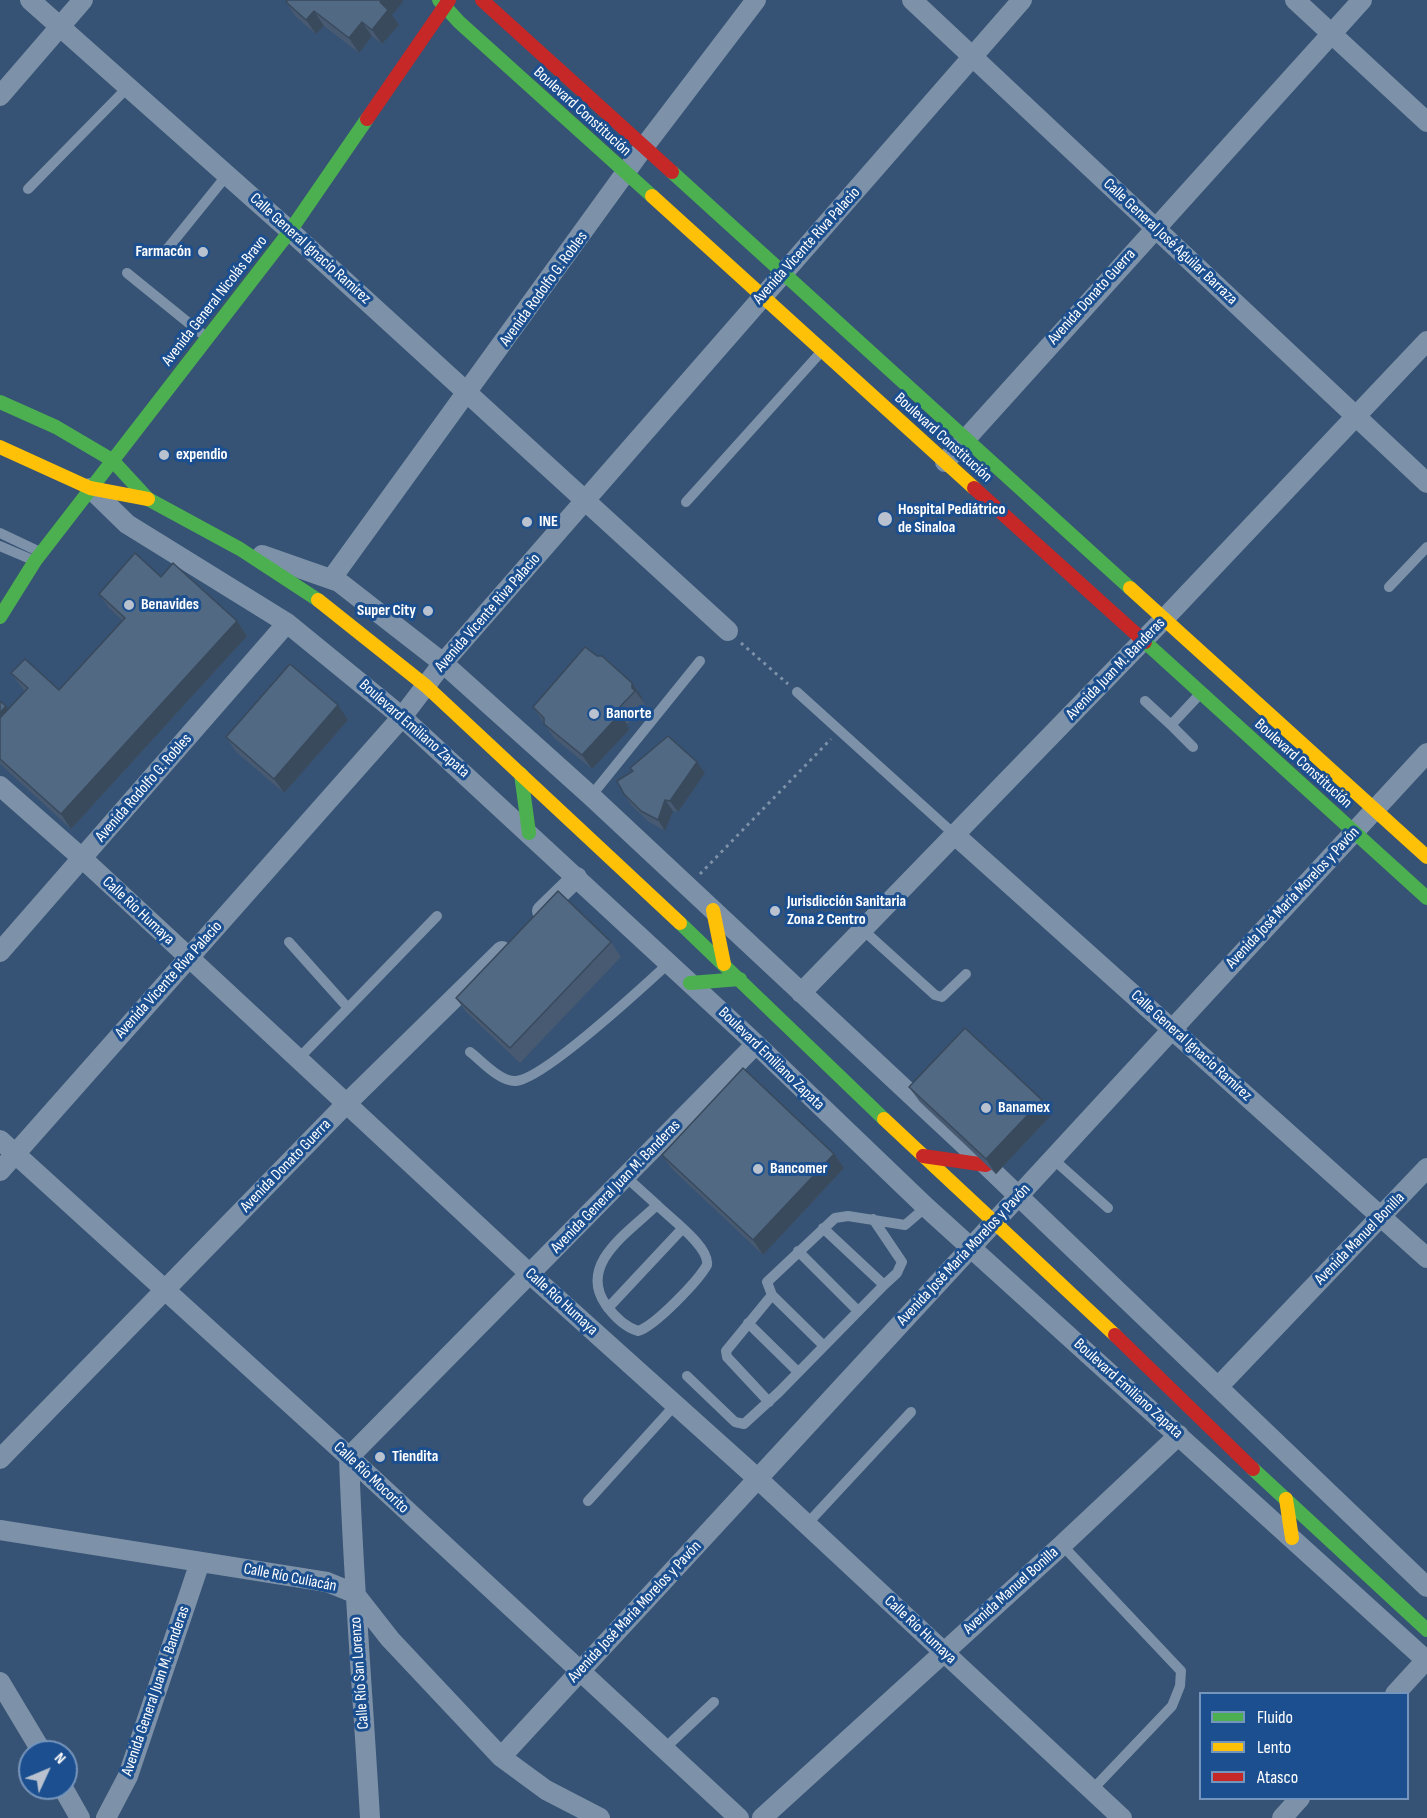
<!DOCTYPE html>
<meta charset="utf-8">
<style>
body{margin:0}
#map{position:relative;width:1427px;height:1818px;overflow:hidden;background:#365274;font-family:"Sofia Sans Condensed",sans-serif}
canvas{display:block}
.legend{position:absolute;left:1199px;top:1692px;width:210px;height:108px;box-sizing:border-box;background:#1b4f8f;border:2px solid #7695bc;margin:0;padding:8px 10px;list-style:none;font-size:18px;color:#fff}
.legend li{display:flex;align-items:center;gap:12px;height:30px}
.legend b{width:30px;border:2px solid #7695bc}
.north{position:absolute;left:18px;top:1740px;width:60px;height:60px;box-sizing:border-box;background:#1b4f8f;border:2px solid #7695bc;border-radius:50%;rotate:46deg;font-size:16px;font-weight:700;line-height:24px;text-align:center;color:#fff}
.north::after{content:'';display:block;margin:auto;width:21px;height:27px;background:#b9c2ce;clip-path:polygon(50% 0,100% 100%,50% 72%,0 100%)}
</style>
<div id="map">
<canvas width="1427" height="1818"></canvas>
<ul class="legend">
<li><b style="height:8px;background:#4caf50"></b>Fluido</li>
<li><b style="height:8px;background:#ffc107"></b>Lento</li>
<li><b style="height:8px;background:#c62828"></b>Atasco</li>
</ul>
<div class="north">N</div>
</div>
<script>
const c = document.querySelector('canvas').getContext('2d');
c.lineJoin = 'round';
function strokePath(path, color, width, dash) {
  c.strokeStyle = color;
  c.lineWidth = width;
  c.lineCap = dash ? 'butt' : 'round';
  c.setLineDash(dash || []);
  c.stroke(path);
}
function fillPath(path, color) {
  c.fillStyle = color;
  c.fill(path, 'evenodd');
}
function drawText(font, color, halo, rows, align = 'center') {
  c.font = font + ' "Sofia Sans Condensed",sans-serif';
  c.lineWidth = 6;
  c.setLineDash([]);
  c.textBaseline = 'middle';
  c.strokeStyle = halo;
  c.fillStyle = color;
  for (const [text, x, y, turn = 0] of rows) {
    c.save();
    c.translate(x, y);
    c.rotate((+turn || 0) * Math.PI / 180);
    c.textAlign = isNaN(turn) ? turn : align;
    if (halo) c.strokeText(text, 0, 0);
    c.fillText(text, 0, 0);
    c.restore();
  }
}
const path = new Path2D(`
 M 741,643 L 788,684
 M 700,874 L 831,739`);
const lane = new Path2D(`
 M 28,189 L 129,86
 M 164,253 L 227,175
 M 127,273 L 206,337
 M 686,502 L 822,351
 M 0,533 L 40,552
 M 0,546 L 35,561
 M 1389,587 L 1427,547
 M 797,692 L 955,835
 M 1145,701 L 1171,725
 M 1193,747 L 1171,725 L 1200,694
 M 591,796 L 700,661
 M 862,929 L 935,995 L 942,997 L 966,974
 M 289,942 L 348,1008 L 299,1058
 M 348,1008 L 437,916
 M 470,1052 C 482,1061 500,1082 516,1081 C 544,1079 644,986 669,963
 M 1053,1159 L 1108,1208
 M 626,1177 L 657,1205 C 629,1232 577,1264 606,1305 C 614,1316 625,1327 638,1331 C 655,1326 698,1281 707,1265 C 710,1247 670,1218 657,1205
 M 873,1219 L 902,1262 L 897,1273 L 884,1285
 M 798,1251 L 857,1310
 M 608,1308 L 682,1229
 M 748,1323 L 798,1372
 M 823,1345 L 772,1295 L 767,1282 L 835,1218 L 848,1216 L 905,1225 L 926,1207
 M 687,1376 L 735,1422 L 744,1424 L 779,1392 L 884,1285 L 823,1228
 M 769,1402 L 727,1357 L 726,1351 L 772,1295
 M 588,1501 L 675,1405
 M 807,1524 L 911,1412
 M 1062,1545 L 1181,1671 L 1180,1686 L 1172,1706 L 1092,1790
 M 664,1749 L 714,1702`);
const street = new Path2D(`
 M 30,0 L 290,231 L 728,631
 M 912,0 L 1427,483
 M 1295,0 L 1427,122
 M 0,96 L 83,0
 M 945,462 L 1362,0
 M 90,488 L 127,524 L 287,623 L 402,717 L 756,1044 L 926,1207 L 1427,1661
 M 262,555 L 339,582 L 443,663 L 591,796 L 986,1165 L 1427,1587
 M 332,578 L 644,147 L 756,0
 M 0,786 L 83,859 L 531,1275 L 758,1479 L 1122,1818
 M 955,835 L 1427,1258
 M 542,911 L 577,877
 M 0,952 L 287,623
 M 801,993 L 1164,619 L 1427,341
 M 0,1140 L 349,1457 L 739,1818
 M 0,1171 L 402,717 L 443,663 L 1022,0
 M 1218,1387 L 1427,1168
 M 0,1459 L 347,1103 L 502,951
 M 0,1530 L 327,1582 L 354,1593 L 390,1639 L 501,1757 L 546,1790 L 600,1818
 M 0,1682 L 42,1752
 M 1395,1694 L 1427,1659
 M 501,1757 L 1427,753
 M 63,1788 L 80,1818
 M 106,1818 L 128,1776 L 200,1562
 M 370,1818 C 363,1697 353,1577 349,1457 L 756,1044
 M 762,1818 L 1062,1545 L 1179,1435
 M 1282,1818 L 1300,1798`);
const fast = new Path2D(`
 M 439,0 L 459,22 L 652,196
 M 672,172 L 1130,588
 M 0,402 L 56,427 L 112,460 L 148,499 L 240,549 L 318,600
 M 0,617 L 35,561 L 290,231 L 367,119
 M 1145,642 L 1427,898
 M 521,774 L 529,833
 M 680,923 L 884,1119
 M 690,983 L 740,979
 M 1253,1469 L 1427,1630`);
const slow = new Path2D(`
 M 652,196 L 974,488
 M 0,447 L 90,488 L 148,499
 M 1130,588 L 1427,857
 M 318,600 L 426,686 L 680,923
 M 713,910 L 724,964
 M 884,1119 L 1115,1335
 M 1286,1499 L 1292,1538`);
const jam = new Path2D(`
 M 482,0 L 672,172
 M 367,119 L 449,0
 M 974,488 L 1145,642
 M 923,1156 L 986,1165
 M 1115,1335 L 1253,1469`);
const wall = new Path2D(`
 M 288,0 L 402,0 L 403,2 L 392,15 L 399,25 L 382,44 L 372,36 L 359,53 L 324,26 L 316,34 L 296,17 L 286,2 Z
 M 161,577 L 237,621 L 247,636 L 71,829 L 0,764 L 0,701 L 8,709 L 25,691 L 22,688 L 11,673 L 59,690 L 123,621 L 109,608 L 99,594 Z
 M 632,683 L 642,697 L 642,700 L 645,705 L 627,724 L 629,730 L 592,769 L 554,738 L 533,707 Z
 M 348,720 L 284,793 L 236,752 L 226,737 Z
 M 697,762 L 705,773 L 678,812 L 673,811 L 665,831 L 649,822 L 631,805 L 624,794 Z
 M 611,942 L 621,957 L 520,1063 L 466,1012 L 456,998 Z
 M 909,1087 L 1042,1100 L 1052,1114 L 996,1174 L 920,1102 Z
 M 834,1154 L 844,1168 L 763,1255 L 672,1169 L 662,1155 Z`);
const shadedWall = new Path2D(`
 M 382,0 L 402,0 L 403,2 L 392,15 L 399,25 L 382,44 L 372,30 L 380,2 Z
 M 314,11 L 324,26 L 316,34 L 306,20 Z
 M 362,22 L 372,36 L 359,53 L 349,38 Z
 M 237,621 L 247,636 L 71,829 L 61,814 Z
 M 632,683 L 642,697 L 642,700 L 635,691 L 632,688 Z
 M 338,705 L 348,720 L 284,793 L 274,779 Z
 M 6,706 L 11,713 L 0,726 L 0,713 Z
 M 617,710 L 627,724 L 629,730 L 592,769 L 582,755 Z
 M 697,762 L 705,773 L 678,812 L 670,801 Z
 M 665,800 L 673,811 L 665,831 L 658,820 Z
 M 1042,1100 L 1052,1114 L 996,1174 L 986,1159 Z
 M 834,1154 L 844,1168 L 763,1255 L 753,1240 Z`);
const building = new Path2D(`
 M 288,0 L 382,0 L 380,2 L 388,10 L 372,30 L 362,22 L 349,38 L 314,11 L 306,20 L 286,2 Z
 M 135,553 L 161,577 L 173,563 L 237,621 L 61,814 L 0,759 L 0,718 L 28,688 L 11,673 L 25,659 L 59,690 L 125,618 L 99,594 Z
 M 585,647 L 597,656 L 602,656 L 632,683 L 632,688 L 635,691 L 617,710 L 619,715 L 582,755 L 544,724 L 544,718 L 533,707 Z
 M 290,664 L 338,705 L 274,779 L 226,737 Z
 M 0,701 L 6,706 L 0,713 Z
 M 668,736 L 697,762 L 670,801 L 665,800 L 658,820 L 641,811 L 624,794 L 617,781 L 633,771 L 630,768 Z
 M 558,891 L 611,942 L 510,1048 L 456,998 Z
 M 965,1028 L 1042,1100 L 986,1159 L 909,1087 Z
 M 743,1068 L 834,1154 L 753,1240 L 662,1155 Z`);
const markers = [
 [203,252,6,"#b9c2ce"],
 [164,455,6,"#b9c2ce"],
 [885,519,8,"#b9c2ce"],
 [527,522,6,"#b9c2ce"],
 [129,605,6,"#b9c2ce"],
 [428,611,6,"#b9c2ce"],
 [594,714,6,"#b9c2ce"],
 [775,911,6,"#b9c2ce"],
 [986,1108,6,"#b9c2ce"],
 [758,1169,6,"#b9c2ce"],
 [380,1457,6,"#b9c2ce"]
];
const streetNames = [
 ["Boulevard Constitución",582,112,42],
 ["Calle General José Aguilar Barraza",1170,242,43],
 ["Avenida Vicente Riva Palacio",807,246,-48],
 ["Calle General Ignacio Ramírez",310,249,42],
 ["Avenida Rodolfo G. Robles",544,289,-54],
 ["Avenida Donato Guerra",1092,297,-48],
 ["Avenida General Nicolás Bravo",215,301,-52],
 ["Boulevard Constitución",943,438,42],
 ["Avenida Vicente Riva Palacio",488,613,-49],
 ["Avenida Juan M. Banderas",1116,669,-46],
 ["Boulevard Emiliano Zapata",414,729,41],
 ["Boulevard Constitución",1303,764,42],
 ["Avenida Rodolfo G. Robles",144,788,-49],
 ["Avenida José María Morelos y Pavón",1293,898,-47],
 ["Calle Río Humaya",138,911,43],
 ["Avenida Vicente Riva Palacio",169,980,-48],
 ["Calle General Ignacio Ramírez",1191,1046,42],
 ["Boulevard Emiliano Zapata",771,1059,44],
 ["Avenida Donato Guerra",286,1166,-46],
 ["Avenida General Juan M. Banderas",616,1187,-46],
 ["Avenida Manuel Bonilla",1360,1239,-46],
 ["Avenida José María Morelos y Pavón",964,1255,-47],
 ["Calle Río Humaya",561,1302,42],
 ["Boulevard Emiliano Zapata",1128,1389,42],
 ["Calle Río Mocorito",371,1478,43],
 ["Calle Río Culiacán",290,1578,11],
 ["Avenida Manuel Bonilla",1011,1591,-42],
 ["Avenida José María Morelos y Pavón",635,1612,-47],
 ["Calle Río Humaya",920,1630,43],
 ["Calle Río San Lorenzo",360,1673,-94],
 ["Avenida General Juan M. Banderas",156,1691,-71]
];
const poiNames = [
 ["Farmacón",191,252,"right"],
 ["expendio",176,455],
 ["Hospital Pediátrico",898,510],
 ["de Sinaloa",898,528],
 ["INE",539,522],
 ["Benavides",141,605],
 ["Super City",416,611,"right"],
 ["Banorte",606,714],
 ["Jurisdicción Sanitaria",787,902],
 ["Zona 2 Centro",787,920],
 ["Banamex",998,1108],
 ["Bancomer",770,1169],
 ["Tiendita",392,1457]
];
strokePath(path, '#7d92a8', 3, [3, 4.5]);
strokePath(lane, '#7d92a8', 10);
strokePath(street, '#7d92a8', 20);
strokePath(fast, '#4caf50', 14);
strokePath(slow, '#ffc107', 14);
strokePath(jam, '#c62828', 14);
fillPath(wall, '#475a72');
fillPath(shadedWall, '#394a5c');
fillPath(building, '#526984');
strokePath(building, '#394a5c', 1.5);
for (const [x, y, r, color] of markers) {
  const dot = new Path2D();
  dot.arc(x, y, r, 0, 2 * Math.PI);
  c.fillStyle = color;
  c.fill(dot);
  strokePath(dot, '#1b4f8f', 2);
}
drawText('16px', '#fff', '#1b4f8f', streetNames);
drawText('bold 16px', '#fff', '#1b4f8f', poiNames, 'left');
</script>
